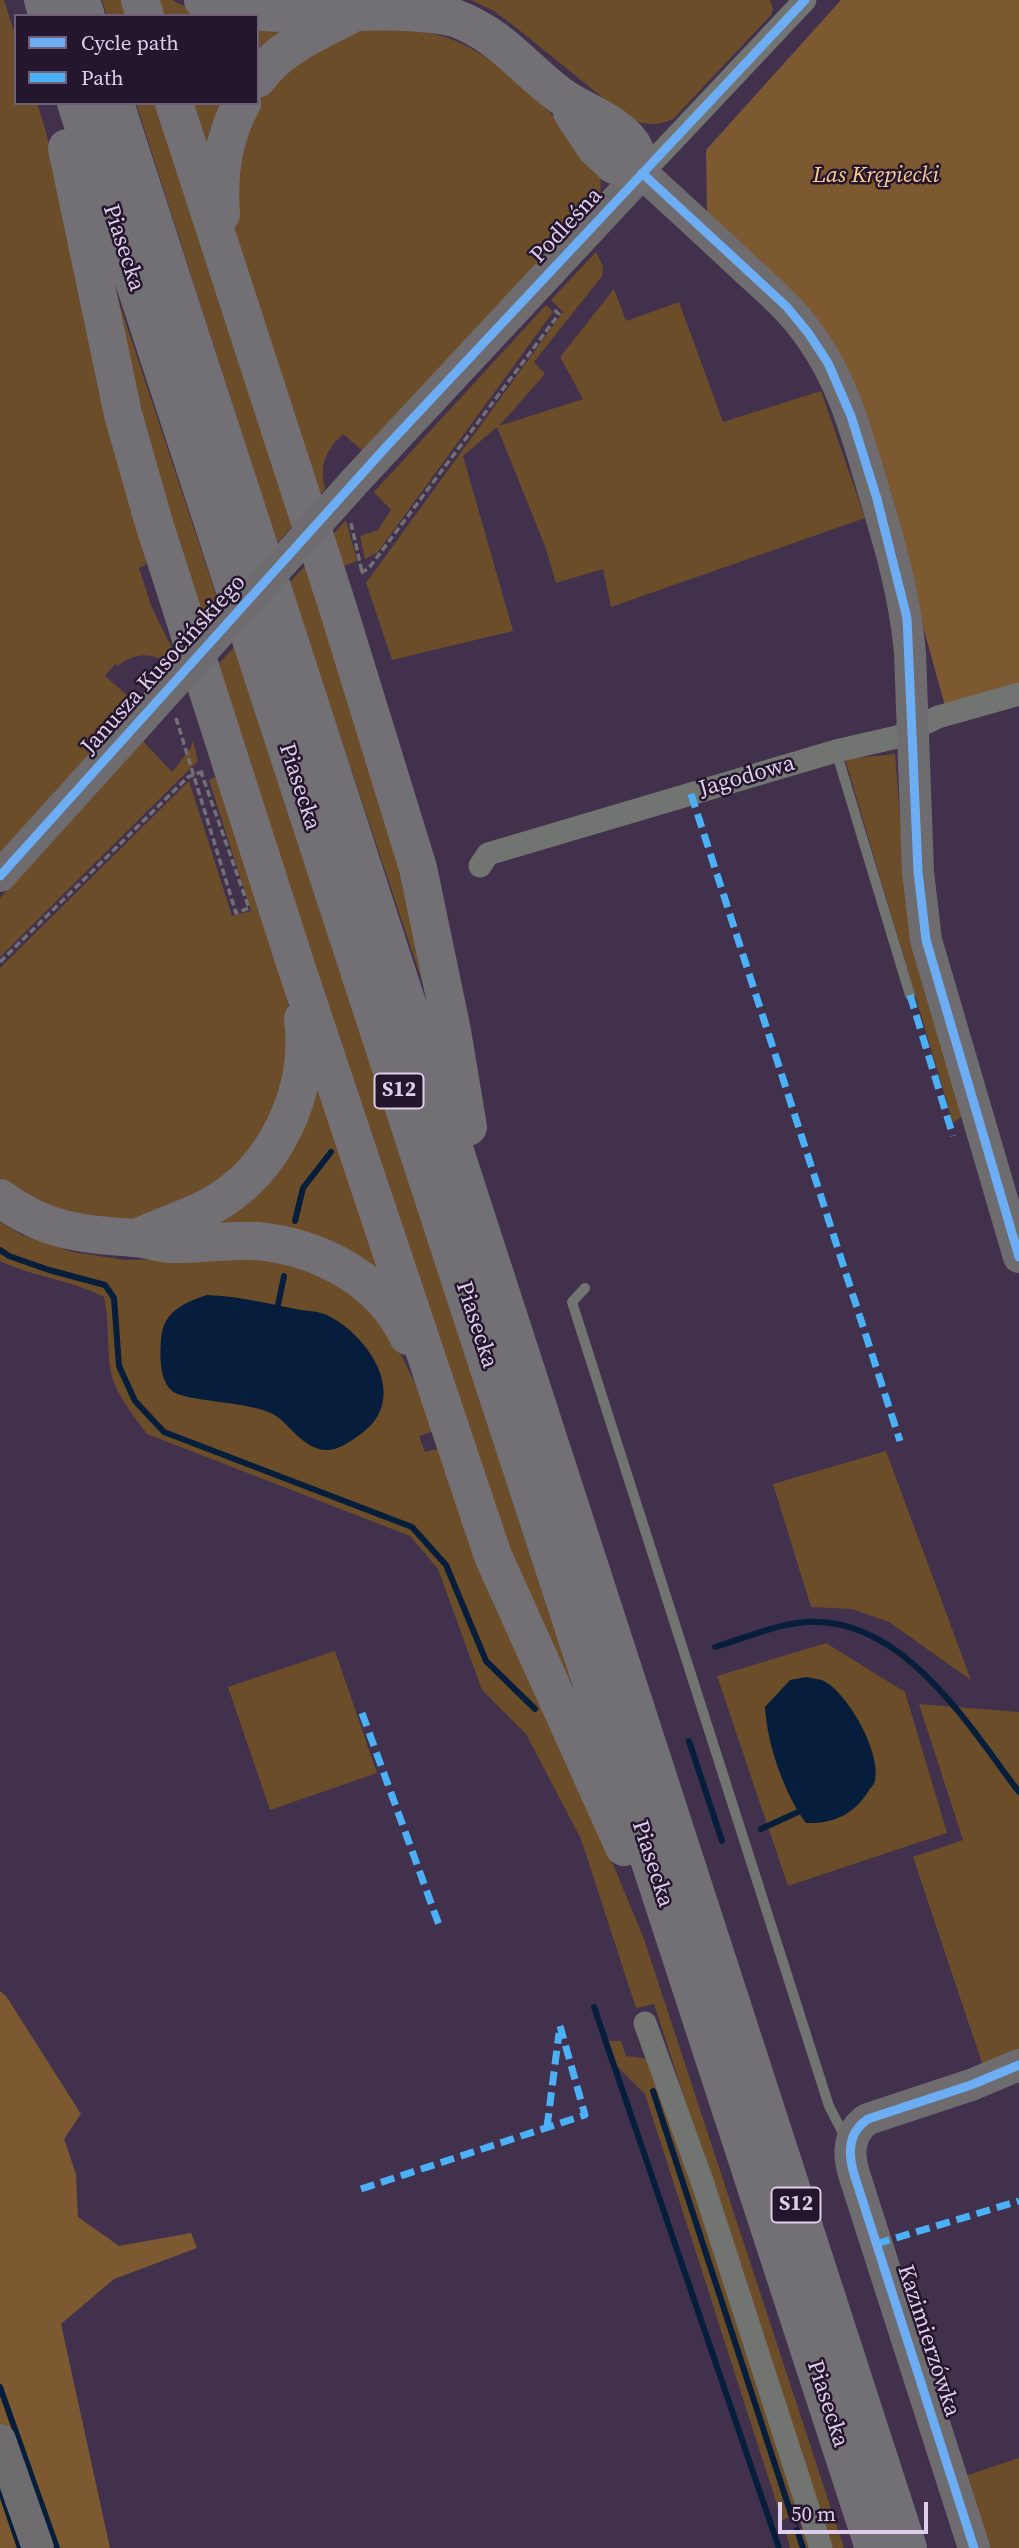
<!DOCTYPE html>
<meta charset="utf-8">
<style>
body{margin:0}
#map{position:relative;width:1019px;height:2548px;overflow:hidden;background:#41314c;font-family:"Source Serif 4",serif}
canvas{display:block}
.legend{position:absolute;left:14px;top:14px;width:245px;height:91px;box-sizing:border-box;background:#24172d;border:2px solid #6e6079;margin:0;padding:9px 12px;list-style:none;font-size:21px;color:#decdeb}
.legend li{display:flex;align-items:center;gap:14px;height:35px}
.legend b{width:35px;border:2px solid #6e6079}
.scale{position:absolute;left:778px;top:2502px;width:150px;height:32px;box-sizing:border-box;border:4px solid #decdeb;border-top:0;padding-left:9px;font-size:21px;line-height:24px;white-space:nowrap;color:#decdeb;-webkit-text-stroke:5px #24172d;paint-order:stroke}
</style>
<div id="map">
<canvas width="1019" height="2548"></canvas>
<ul class="legend">
<li><b style="height:9px;background:#6dadf4"></b>Cycle path</li>
<li><b style="height:9px;background:#4cb0f7"></b>Path</li>
</ul>
<div class="scale">50 m</div>
</div>
<script>
const c = document.querySelector('canvas').getContext('2d');
c.lineJoin = 'round';
function fillPath(path, color) {
  c.fillStyle = color;
  c.fill(path, 'evenodd');
}
function strokePath(path, color, width, dash) {
  c.strokeStyle = color;
  c.lineWidth = width;
  c.lineCap = dash ? 'butt' : 'round';
  c.setLineDash(dash || []);
  c.stroke(path);
}
function drawText(font, color, halo, rows, align = 'center') {
  c.font = font + ' "Source Serif 4",serif';
  c.lineWidth = 5;
  c.setLineDash([]);
  c.textBaseline = 'middle';
  c.strokeStyle = halo;
  c.fillStyle = color;
  for (const [text, x, y, turn = 0] of rows) {
    c.save();
    c.translate(x, y);
    c.rotate((+turn || 0) * Math.PI / 180);
    c.textAlign = isNaN(turn) ? turn : align;
    if (halo) c.strokeText(text, 0, 0);
    c.fillText(text, 0, 0);
    c.restore();
  }
}
const green = new Path2D(`
 M 0,0 L 4,0 L 16,38 L 16,103 L 37,103 L 46,132 L 147,564 L 139,568 L 152,608 L 176,656 L 169,665 C 152,651 134,653 118,666 L 115,664 L 105,676 L 135,702 L 0,854 Z
 M 102,0 L 130,0 L 135,16 L 107,16 Z
 M 155,0 L 172,0 L 205,16 L 160,16 Z
 M 471,0 L 770,0 L 773,9 L 771,15 L 673,119 C 655,127 640,125 624,115 L 513,25 L 494,11 Z
 M 296,21 L 257,54 L 257,23 Z
 M 372,26 C 401,29 429,30 456,41 C 498,59 534,95 565,128 C 575,138 589,151 596,164 C 602,174 601,185 600,196 L 363,451 L 343,434 C 325,451 319,465 325,489 L 315,500 L 231,223 L 247,119 L 268,86 L 292,62 Z
 M 136,103 L 164,103 L 297,521 L 277,543 Z
 M 188,103 L 223,103 L 210,128 L 206,158 Z
 M 596,252 L 603,266 L 602,276 L 534,362 L 545,374 L 499,426 L 583,399 L 560,357 L 614,289 L 626,321 L 679,302 L 723,422 L 821,391 L 865,518 L 611,607 L 603,569 L 556,583 L 545,546 L 497,427 L 463,456 L 513,631 L 392,660 L 366,583 L 563,312 L 551,300 Z
 M 109,272 L 220,607 L 200,628 L 151,476 Z
 M 546,305 L 553,312 L 377,553 L 365,559 L 360,536 L 378,530 L 391,510 L 374,492 Z
 M 346,520 L 357,561 L 341,567 L 327,541 Z
 M 310,561 L 377,771 L 429,1002 L 289,583 Z
 M 234,647 L 571,1680 L 562,1683 L 511,1564 L 214,669 Z
 M 141,739 L 172,772 L 190,749 L 193,741 L 198,761 L 0,957 L 0,898 Z
 M 895,754 L 908,923 L 964,1115 L 953,1123 L 845,759 Z
 M 224,773 L 284,973 L 294,1047 L 282,1099 L 231,1177 L 148,1218 L 120,1220 L 93,1218 L 52,1207 L 10,1186 L 0,1178 L 0,968 L 189,781 L 232,916 L 251,911 L 209,780 Z
 M 317,1075 L 390,1283 L 192,1230 Z
 M 0,1222 L 22,1235 L 73,1252 L 125,1260 L 263,1256 L 339,1283 L 369,1309 L 397,1347 L 417,1387 L 434,1431 L 419,1436 L 425,1452 L 440,1448 L 644,1939 L 844,2548 L 830,2548 L 654,2004 L 636,2008 L 581,1839 L 526,1734 L 482,1690 L 438,1569 L 410,1536 L 147,1434 C 134,1416 116,1395 111,1373 C 106,1348 110,1322 104,1297 C 71,1280 34,1277 0,1261 Z
 M 886,1451 L 971,1680 L 889,1622 L 852,1609 L 811,1607 L 773,1484 Z
 M 826,1643 L 905,1692 L 947,1833 L 788,1886 L 717,1676 Z
 M 335,1651 L 377,1773 L 270,1810 L 228,1687 Z
 M 919,1704 L 1019,1712 L 1019,2051 L 983,2066 L 913,1857 L 963,1840 Z
 M 604,2041 L 621,2041 L 626,2056 L 644,2058 L 654,2067 L 799,2514 L 782,2520 L 645,2094 L 609,2058 Z
 M 1019,2458 L 1019,2548 L 984,2548 L 964,2480 L 968,2475 Z
 M 805,2528 L 811,2548 L 790,2548 L 786,2533 Z`);
const forest = new Path2D(`
 M 841,0 L 1019,0 L 1019,685 L 945,706 L 858,391 L 809,311 L 707,211 L 706,150 Z
 M 0,1991 L 6,1996 L 81,2114 L 64,2139 L 76,2174 L 78,2217 L 119,2246 L 191,2233 L 197,2248 L 114,2279 L 61,2324 L 110,2548 L 0,2548 Z`);
const water = new Path2D(`
 M 207,1295 C 237,1296 266,1303 296,1309 C 306,1311 318,1311 327,1315 C 371,1337 412,1401 358,1436 C 348,1443 337,1451 325,1450 C 302,1448 290,1424 273,1414 C 249,1401 182,1402 171,1390 C 159,1378 160,1355 161,1339 C 163,1312 183,1303 207,1295 Z
 M 806,1677 C 811,1678 817,1679 822,1680 C 847,1691 882,1753 875,1781 C 874,1785 868,1791 866,1795 C 851,1816 831,1824 806,1823 C 784,1793 767,1744 765,1707 L 790,1680 Z`);
const stream = new Path2D(`
 M 295,1221 L 303,1188 L 331,1152
 M 0,1250 L 9,1256 L 49,1270 L 105,1285 L 114,1298 L 119,1366 L 135,1401 L 164,1432 L 412,1527 L 446,1565 L 486,1661 L 535,1709
 M 278,1305 L 284,1276
 M 715,1647 C 745,1638 776,1624 807,1622 C 904,1617 968,1725 1019,1792
 M 689,1741 L 722,1841
 M 761,1829 L 798,1812
 M 594,2007 L 779,2548
 M 653,2091 L 792,2517
 M 0,2387 L 57,2548
 M 0,2489 L 20,2548
 M 797,2530 L 803,2548`);
const path = new Path2D(`
 M 351,523 L 362,572
 M 361,573 L 369,568 L 559,314 L 552,308
 M 0,962 L 188,777 L 204,771`);
const lane = new Path2D(`
 M 836,751 L 910,995
 M 585,1288 L 572,1302 L 829,2106 L 846,2139`);
const street = new Path2D(`
 M 642,173 L 805,0
 M 480,866 L 488,854 L 836,751 L 897,737 L 938,717 L 1019,694
 M 645,2023 L 703,2184 L 821,2548`);
const secondary = new Path2D(`
 M 357,479 L 642,173 C 678,206 713,238 748,271 C 770,291 793,311 810,336 C 842,380 856,431 871,482 C 888,538 905,594 910,653 L 918,872 L 926,940 L 1019,1257
 M 0,876 L 132,730
 M 0,2440 L 38,2548
 M 974,2548 L 854,2174 C 848,2154 848,2132 868,2119 L 971,2085 L 1019,2065`);
const highway = new Path2D(`
 M 43,0 L 48,16
 M 81,0 L 86,16
 M 140,0 L 145,16
 M 203,0 C 281,28 376,0 455,18 C 501,35 524,69 561,96 C 582,111 623,125 634,148 C 638,156 640,165 642,173
 M 257,79 C 282,45 320,31 356,12
 M 76,103 L 874,2548
 M 115,103 L 908,2548
 M 174,103 L 337,605 L 418,868 L 452,1031 L 468,1127
 M 572,112 L 595,147 L 614,165 L 642,173
 M 67,148 L 123,414 L 153,520 L 297,969 L 493,1556 L 624,1847
 M 221,214 C 218,176 223,137 242,103
 M 0,1198 C 46,1232 81,1234 135,1238 C 148,1239 160,1244 172,1244 C 200,1245 229,1239 257,1241 C 319,1247 381,1279 408,1336
 M 141,1236 C 164,1225 189,1218 211,1206 C 276,1170 312,1091 303,1019`);
const pathBridge = new Path2D(`
 M 176,718 L 236,913 L 249,908 L 201,772`);
const secondaryBridge = new Path2D(`
 M 132,730 L 357,479`);
const quiet = new Path2D(`
 M 691,794 L 900,1441
 M 910,995 L 953,1136
 M 362,1713 L 439,1925
 M 547,2127 L 559,2033
 M 361,2189 L 585,2115 L 560,2026
 M 876,2244 L 1019,2201`);
const cycleway = new Path2D(`
 M 642,173 L 787,307 L 809,334 L 828,363 L 851,416 L 877,499 L 907,618 L 918,872 L 926,940 L 1019,1257
 M 0,876 L 386,447 L 805,0
 M 974,2548 L 854,2174 C 848,2154 848,2132 868,2119 L 971,2085 L 1019,2065`);
const shields = [
 [399,1091,49],
 [796,2205,49]
];
const shieldNames = [
 ["S12",399,1091],
 ["S12",796,2205]
];
const parkNames = [
 ["Las Krępiecki",876,176]
];
const streetNames = [
 ["Podleśna",567,226,-47],
 ["Piasecka",123,248,72],
 ["Janusza Kusocińskiego",164,665,-48],
 ["Jagodowa",747,777,-16],
 ["Piasecka",299,787,72],
 ["Piasecka",476,1325,72],
 ["Piasecka",652,1864,72],
 ["Kazimierzówka",928,2341,72],
 ["Piasecka",827,2404,72]
];
fillPath(green, '#6c4d2a');
fillPath(forest, '#7d5931');
fillPath(water, '#061e3b');
strokePath(stream, '#061e3b', 6);
strokePath(path, '#727074', 3.5, [7, 3.5]);
strokePath(lane, '#727471', 10);
strokePath(street, '#727471', 23);
strokePath(secondary, '#6e6c6f', 32);
strokePath(highway, '#737075', 38);
strokePath(pathBridge, '#727074', 3.5, [7, 3.5]);
strokePath(secondaryBridge, '#6e6c6f', 32);
strokePath(quiet, '#4cb0f7', 7, [14, 7]);
strokePath(cycleway, '#6dadf4', 9);
for (const [x, y, w] of shields) {
  const box = new Path2D();
  box.roundRect(x - w / 2, y - 17.5, w, 35, 5);
  c.fillStyle = '#24172d';
  c.fill(box);
  strokePath(box, '#decdeb', 2);
}
drawText('bold 21px', '#decdeb', null, shieldNames);
drawText('italic 23px', '#fbcb92', '#24172d', parkNames);
drawText('23px', '#decdeb', '#24172d', streetNames);
</script>
